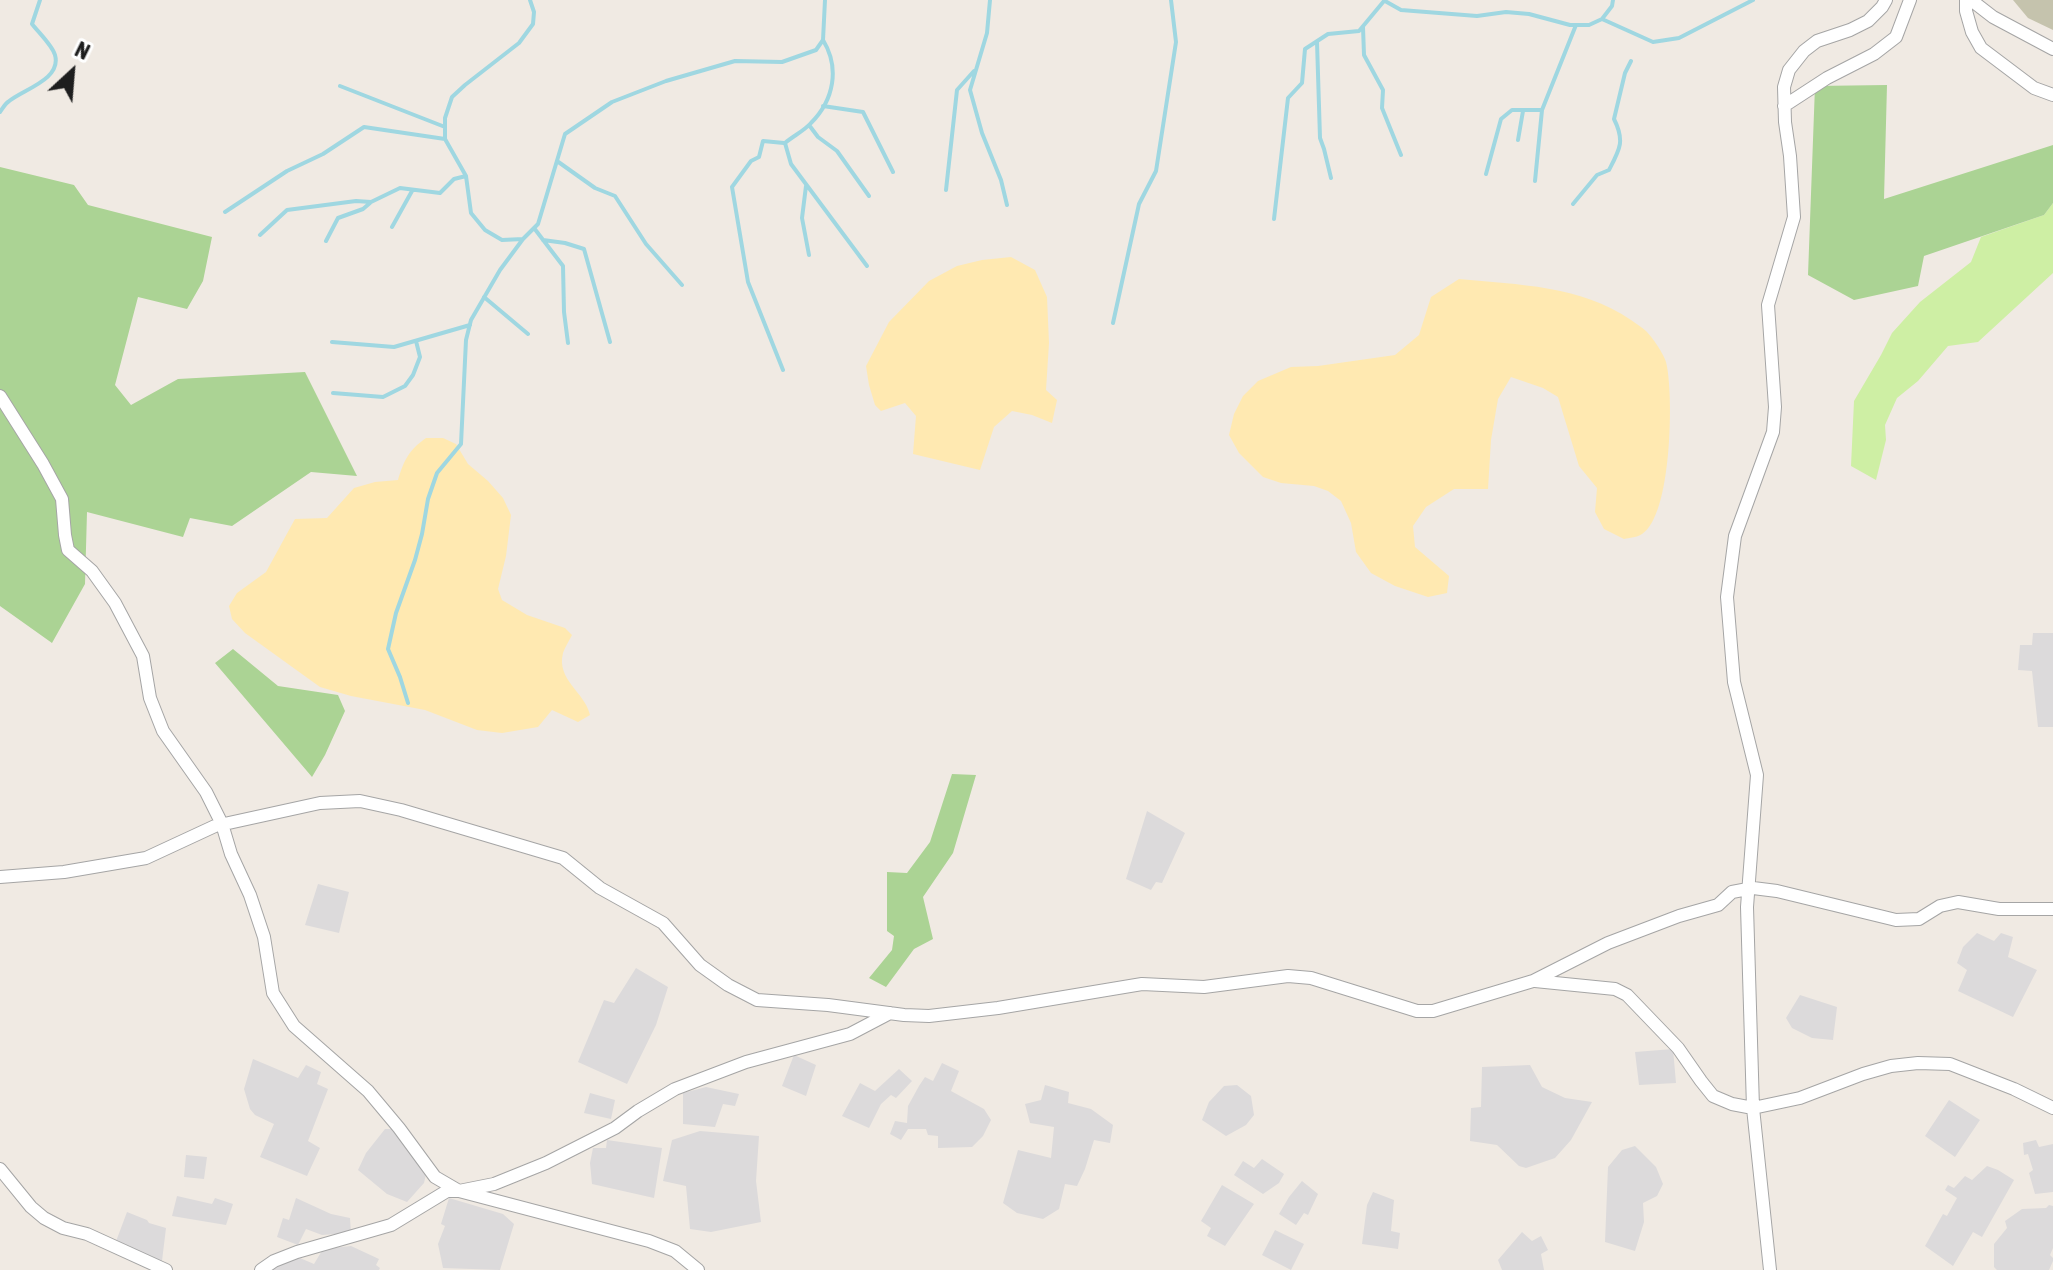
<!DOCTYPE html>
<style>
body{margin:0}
#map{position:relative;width:2053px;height:1270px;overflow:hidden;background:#f0eae3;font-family:"Asap Condensed",sans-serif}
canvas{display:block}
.north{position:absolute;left:32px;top:32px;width:80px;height:80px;-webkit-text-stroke:6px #fff;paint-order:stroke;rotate:26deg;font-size:22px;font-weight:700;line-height:32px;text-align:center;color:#1e1e1e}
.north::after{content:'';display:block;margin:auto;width:28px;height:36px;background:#1e1e1e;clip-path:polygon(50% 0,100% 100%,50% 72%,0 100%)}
</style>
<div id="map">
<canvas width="2053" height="1270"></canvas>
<div class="north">N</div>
</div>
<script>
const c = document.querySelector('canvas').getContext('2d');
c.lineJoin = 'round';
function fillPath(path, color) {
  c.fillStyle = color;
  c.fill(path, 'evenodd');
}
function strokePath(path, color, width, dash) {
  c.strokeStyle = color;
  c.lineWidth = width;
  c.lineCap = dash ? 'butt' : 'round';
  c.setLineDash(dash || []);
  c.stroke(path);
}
const residential = new Path2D(`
 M 2033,633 L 2053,633 L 2053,727 L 2038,727 L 2032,671 L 2018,670 L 2020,645 L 2032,645 Z
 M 1147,811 L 1185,833 L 1162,883 L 1156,882 L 1151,890 L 1126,879 Z
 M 318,884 L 349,892 L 339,933 L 305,925 Z
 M 1977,933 L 1994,941 L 2001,933 L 2013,937 L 2008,957 L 2037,970 L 2013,1017 L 1958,991 L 1967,970 L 1957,963 L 1963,947 Z
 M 636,968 L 668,987 L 656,1025 L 627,1084 L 578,1062 L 604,1000 L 614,1003 Z
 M 1800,995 L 1837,1007 L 1833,1040 L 1812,1038 L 1792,1028 L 1786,1018 Z
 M 1673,1049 L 1676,1083 L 1639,1085 L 1635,1052 Z
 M 794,1055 L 816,1065 L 806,1096 L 782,1086 Z
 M 253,1059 L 298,1078 L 306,1065 L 321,1072 L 317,1084 L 328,1089 L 308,1141 L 320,1148 L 307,1176 L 260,1157 L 274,1124 L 255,1115 L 250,1109 L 244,1089 Z
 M 942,1063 L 959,1071 L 951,1091 L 984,1109 L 991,1120 L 983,1136 L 972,1147 L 938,1148 L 938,1136 L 928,1135 L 926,1129 L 908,1129 L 901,1140 L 890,1134 L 895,1121 L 907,1123 L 908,1106 L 919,1086 L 925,1077 L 933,1081 Z
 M 1530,1065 L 1542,1087 L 1565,1098 L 1592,1102 L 1571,1140 L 1555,1158 L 1526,1168 L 1519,1166 L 1497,1145 L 1470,1141 L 1471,1108 L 1481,1107 L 1482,1067 Z
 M 899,1069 L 912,1081 L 896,1098 L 891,1095 L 881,1104 L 869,1128 L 842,1116 L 860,1083 L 875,1091 Z
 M 1045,1085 L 1069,1092 L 1068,1103 L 1091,1109 L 1113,1125 L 1110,1143 L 1094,1140 L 1085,1169 L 1077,1186 L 1065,1184 L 1059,1209 L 1043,1219 L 1017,1213 L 1003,1203 L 1018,1150 L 1051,1158 L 1054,1127 L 1030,1123 L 1025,1104 L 1041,1100 Z
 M 1237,1085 L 1251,1096 L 1254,1115 L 1246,1125 L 1226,1136 L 1202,1120 L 1209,1102 L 1224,1086 Z
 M 706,1087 L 739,1094 L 735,1106 L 723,1104 L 715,1127 L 683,1124 L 683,1093 Z
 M 590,1093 L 615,1100 L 611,1119 L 584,1113 Z
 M 1949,1100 L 1980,1120 L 1955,1157 L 1925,1136 Z
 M 385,1129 L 393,1129 L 426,1174 L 424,1183 L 407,1202 L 387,1194 L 358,1170 L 366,1153 Z
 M 700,1131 L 759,1136 L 756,1181 L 761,1222 L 711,1232 L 690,1229 L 686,1186 L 663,1181 L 672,1140 Z
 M 607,1140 L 662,1148 L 654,1198 L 592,1184 L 590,1163 L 593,1148 L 606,1148 Z
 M 2036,1140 L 2039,1147 L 2053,1144 L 2053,1192 L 2035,1194 L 2029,1173 L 2033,1170 L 2028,1154 L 2024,1155 L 2023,1143 Z
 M 1635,1146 L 1656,1167 L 1663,1184 L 1657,1196 L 1643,1203 L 1644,1222 L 1635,1251 L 1605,1242 L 1608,1167 L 1622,1150 Z
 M 186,1155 L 207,1157 L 204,1179 L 184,1177 Z
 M 1262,1159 L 1284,1174 L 1279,1183 L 1263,1194 L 1234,1175 L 1243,1161 L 1254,1168 Z
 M 1987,1166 L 1998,1170 L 2014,1180 L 1982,1237 L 1973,1232 L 1953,1266 L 1925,1246 L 1943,1214 L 1947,1216 L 1957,1198 L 1945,1190 L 1948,1185 L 1954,1188 L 1965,1176 L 1972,1180 Z
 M 1302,1181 L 1318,1194 L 1308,1215 L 1304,1213 L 1296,1225 L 1279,1214 L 1289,1197 Z
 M 1222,1185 L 1254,1204 L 1225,1246 L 1207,1236 L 1211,1228 L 1201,1221 Z
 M 1373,1192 L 1394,1200 L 1391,1231 L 1400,1233 L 1398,1249 L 1362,1244 L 1367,1205 Z
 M 177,1196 L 212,1204 L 215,1198 L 233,1204 L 226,1225 L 172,1216 Z
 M 296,1198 L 331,1214 L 350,1218 L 351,1233 L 322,1235 L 306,1229 L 298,1245 L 277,1237 L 283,1218 L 289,1220 Z
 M 449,1198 L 503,1214 L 514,1224 L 500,1270 L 443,1268 L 438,1244 L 445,1226 L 441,1224 Z
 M 2049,1205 L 2053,1206 L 2053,1248 L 2050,1255 L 2053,1258 L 2053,1261 L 2049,1270 L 1997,1270 L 1994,1267 L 1994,1244 L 2007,1228 L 2005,1221 L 2022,1209 L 2046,1208 Z
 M 127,1212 L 147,1220 L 149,1223 L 166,1228 L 162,1261 L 115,1244 Z
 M 1275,1230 L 1304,1244 L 1291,1270 L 1262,1255 Z
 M 1522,1232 L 1532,1241 L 1541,1236 L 1548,1250 L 1541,1254 L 1544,1270 L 1502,1270 L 1498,1260 Z
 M 351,1246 L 379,1259 L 376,1265 L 380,1268 L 379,1270 L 271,1270 L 275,1265 L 286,1260 L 300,1258 L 314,1264 L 323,1249 Z`);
const construction = new Path2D(`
 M 2013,0 L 2053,0 L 2053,30 L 2028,18 Z`);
const grass = new Path2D(`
 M 2053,203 L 2053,273 L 1978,342 L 1948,346 L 1918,381 L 1897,398 L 1885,425 L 1886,440 L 1876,480 L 1851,466 L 1854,401 L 1881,355 L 1892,333 L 1920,302 L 1971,262 L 1981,237 L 2044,215 Z`);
const forest = new Path2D(`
 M 1887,85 L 1884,199 L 2053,145 L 2053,203 L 2044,215 L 1924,256 L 1918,286 L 1854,300 L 1808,275 L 1815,86 Z
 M 0,167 L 74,185 L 88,205 L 212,237 L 203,281 L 187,309 L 138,297 L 115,385 L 131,405 L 178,379 L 305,372 L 357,476 L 311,472 L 232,526 L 190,518 L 183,537 L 87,512 L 85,584 L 52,643 L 0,606 Z
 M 233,649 L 278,686 L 338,695 L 345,711 L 325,755 L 312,777 L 215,663 Z
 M 952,774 L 976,775 L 953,853 L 923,897 L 933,939 L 914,949 L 886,987 L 869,978 L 892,950 L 894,936 L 887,931 L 887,872 L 907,873 L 930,842 Z`);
const sand = new Path2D(`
 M 1011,257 L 1035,270 L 1047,297 L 1049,343 L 1046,390 L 1057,400 L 1052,423 L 1032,415 L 1012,411 L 994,427 L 980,470 L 913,454 L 916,416 L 905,403 L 881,411 L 875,405 L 869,385 L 866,366 L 889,322 L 929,281 L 957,266 L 982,260 Z
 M 1459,279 C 1519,285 1580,285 1631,320 C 1636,324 1642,327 1646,331 C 1653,338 1663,353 1666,362 C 1674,393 1672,516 1642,534 C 1638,537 1629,538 1624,539 L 1604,529 L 1595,512 L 1597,488 L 1579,466 L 1558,397 L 1543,388 L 1511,377 L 1498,399 L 1491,440 L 1488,489 L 1454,489 L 1426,507 L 1413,526 L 1415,547 L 1449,576 L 1447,593 L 1428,597 L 1395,586 L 1371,573 L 1356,552 L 1351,523 L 1341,501 L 1328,491 L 1314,486 L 1281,483 L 1263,477 L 1239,453 L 1229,435 L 1234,414 L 1243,396 L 1258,381 L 1291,367 L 1318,366 L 1395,355 L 1419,335 L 1431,297 Z
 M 426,438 L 443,438 L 456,444 L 468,464 L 488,481 L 503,498 L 511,515 L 506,556 L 498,589 L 502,600 L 527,615 L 565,628 L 572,635 C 569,641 565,647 563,653 C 556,680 585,692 590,715 L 578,722 L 552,710 L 538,727 L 502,733 L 477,730 L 425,710 L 351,696 L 320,687 L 245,633 L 232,619 L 229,606 L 237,593 L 266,572 L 295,519 L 327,518 L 354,488 L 375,482 L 398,480 C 404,460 409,450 426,438 Z`);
const stream = new Path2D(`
 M 530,0 L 534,12 L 533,24 L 519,43 L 465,85 L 452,97 L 445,118 L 445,139 L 466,176 L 471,213 L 485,230 L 502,240 L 523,239 L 538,224 L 565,134 L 612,102 L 666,81 L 735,61 L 782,62 L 816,50 L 823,40 L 825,0
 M 990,0 L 987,33 L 970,90 L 982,133 L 1001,180 L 1007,205
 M 1385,1 L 1401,10 L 1477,16 L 1506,12 L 1529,14 L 1570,25 L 1589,25 L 1602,19 L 1612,6 L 1613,0
 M 1602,19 L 1653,42 L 1679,38 L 1753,0
 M 1363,27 L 1364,55 L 1383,90 L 1382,108 L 1401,155
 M 823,40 C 840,68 834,100 811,123 C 804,131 793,136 785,143 L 791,164 L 867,266
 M 1317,42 L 1320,138 L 1324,149 L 1331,178
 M 340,86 L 445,127
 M 823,106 L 863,112 L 893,172
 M 0,112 C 3,108 5,104 8,102 C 21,90 62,80 55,55 C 52,45 39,33 32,24 L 40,0
 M 809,125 L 818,137 L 837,151 L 869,196
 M 1518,140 L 1523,111
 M 557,161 L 595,188 L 615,196 L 646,244 L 682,285
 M 1486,174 L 1501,119 L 1512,110 L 1542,110 L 1576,25
 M 1535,181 L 1542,110
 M 806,186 L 802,218 L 809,255
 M 946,190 L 957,90 L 974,71
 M 1573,204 L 1597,175 L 1609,170 C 1620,149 1625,141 1614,119 L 1625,73 L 1631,61
 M 225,212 L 287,171 L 323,154 L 364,127 L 445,139
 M 1274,219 L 1288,98 L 1302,83 L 1305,49 L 1328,34 L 1359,31 L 1384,1
 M 392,227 L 412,191
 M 534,228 L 563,266 L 564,312 L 568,343
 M 260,235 L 287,210 L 356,201 L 371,202 L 400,188 L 440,193 L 454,179 L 466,176
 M 543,240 L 565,243 L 584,249 L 610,342
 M 326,241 L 338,218 L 363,209 L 370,203
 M 484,297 L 528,334
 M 1113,323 L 1139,204 L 1156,171 L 1176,42 L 1171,0
 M 332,342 L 394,347 L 470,325
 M 783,370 L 748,282 L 732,187 L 751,161 L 759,157 L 763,141 L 784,143
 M 333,393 L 383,397 L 405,386 L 413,375 L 420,357 L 416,341
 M 408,703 L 400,677 L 388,649 L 396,613 L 415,560 L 422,534 L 428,499 L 437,473 L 461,444 L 466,340 L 471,320 L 500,270 L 523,239`);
const street = new Path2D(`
 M 1966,0 L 1966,11 L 1972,32 L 1981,48 L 2034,88 L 2053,95
 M 1971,0 L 1993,17 L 2053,49
 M 1784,106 L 1827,78 L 1874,54 L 1896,37 L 1910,0
 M 0,396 L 43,464 L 62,499 L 65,535 L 68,550 L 92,571 L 115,603 L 143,656 L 150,698 L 163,731 L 206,792 L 222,824 L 231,854 L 250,895 L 264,937 L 273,993 L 294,1026 L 368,1091 L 399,1128 L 435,1177 L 459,1191 L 494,1184 L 546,1163 L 615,1128 L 638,1111 L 675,1089 L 746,1062 L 850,1034 L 890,1013
 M 0,877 L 64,872 L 146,858 L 215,826 L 320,803 L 360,801 L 401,810 L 563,858 L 600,888 L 663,923 L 700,965 L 728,985 L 757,1000 L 828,1005 L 904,1015 L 929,1016 L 998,1008 L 1142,984 L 1204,987 L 1288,976 L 1311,978 L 1417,1011 L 1433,1011 L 1533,981 L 1608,943 L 1679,916 L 1718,905 L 1732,892 L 1753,888 L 1777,891 L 1896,920 L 1919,919 L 1940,906 L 1958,902 L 1999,909 L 2053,909
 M 1535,981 L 1615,989 L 1627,995 L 1678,1048 L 1701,1081 L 1713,1096 L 1732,1104 L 1753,1108 L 1800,1098 L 1863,1074 L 1891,1066 L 1918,1063 L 1950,1064 L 2014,1089 L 2053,1108
 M 0,1169 L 31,1207 L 44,1218 L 63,1228 L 87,1234 L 166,1270
 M 261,1270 L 274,1261 L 297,1252 L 391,1225 L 447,1191 L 459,1191 L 649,1241 L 675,1251 L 698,1270
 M 1770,1270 L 1753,1108 L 1747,907 L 1757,775 L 1734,682 L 1727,597 L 1735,536 L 1773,432 L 1775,407 L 1768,305 L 1794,217 L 1790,156 L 1785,122 L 1784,87 L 1789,70 L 1804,51 L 1817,41 L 1850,30 L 1868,21 L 1882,7 L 1886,0`);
fillPath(residential, '#dcdadb');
fillPath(construction, '#c5c3ad');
fillPath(grass, '#ceefa4');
fillPath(forest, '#abd394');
fillPath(sand, '#ffe9b1');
strokePath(stream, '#9fd7e1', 4);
strokePath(street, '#a5a5a5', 14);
strokePath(street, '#fff', 12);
</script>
